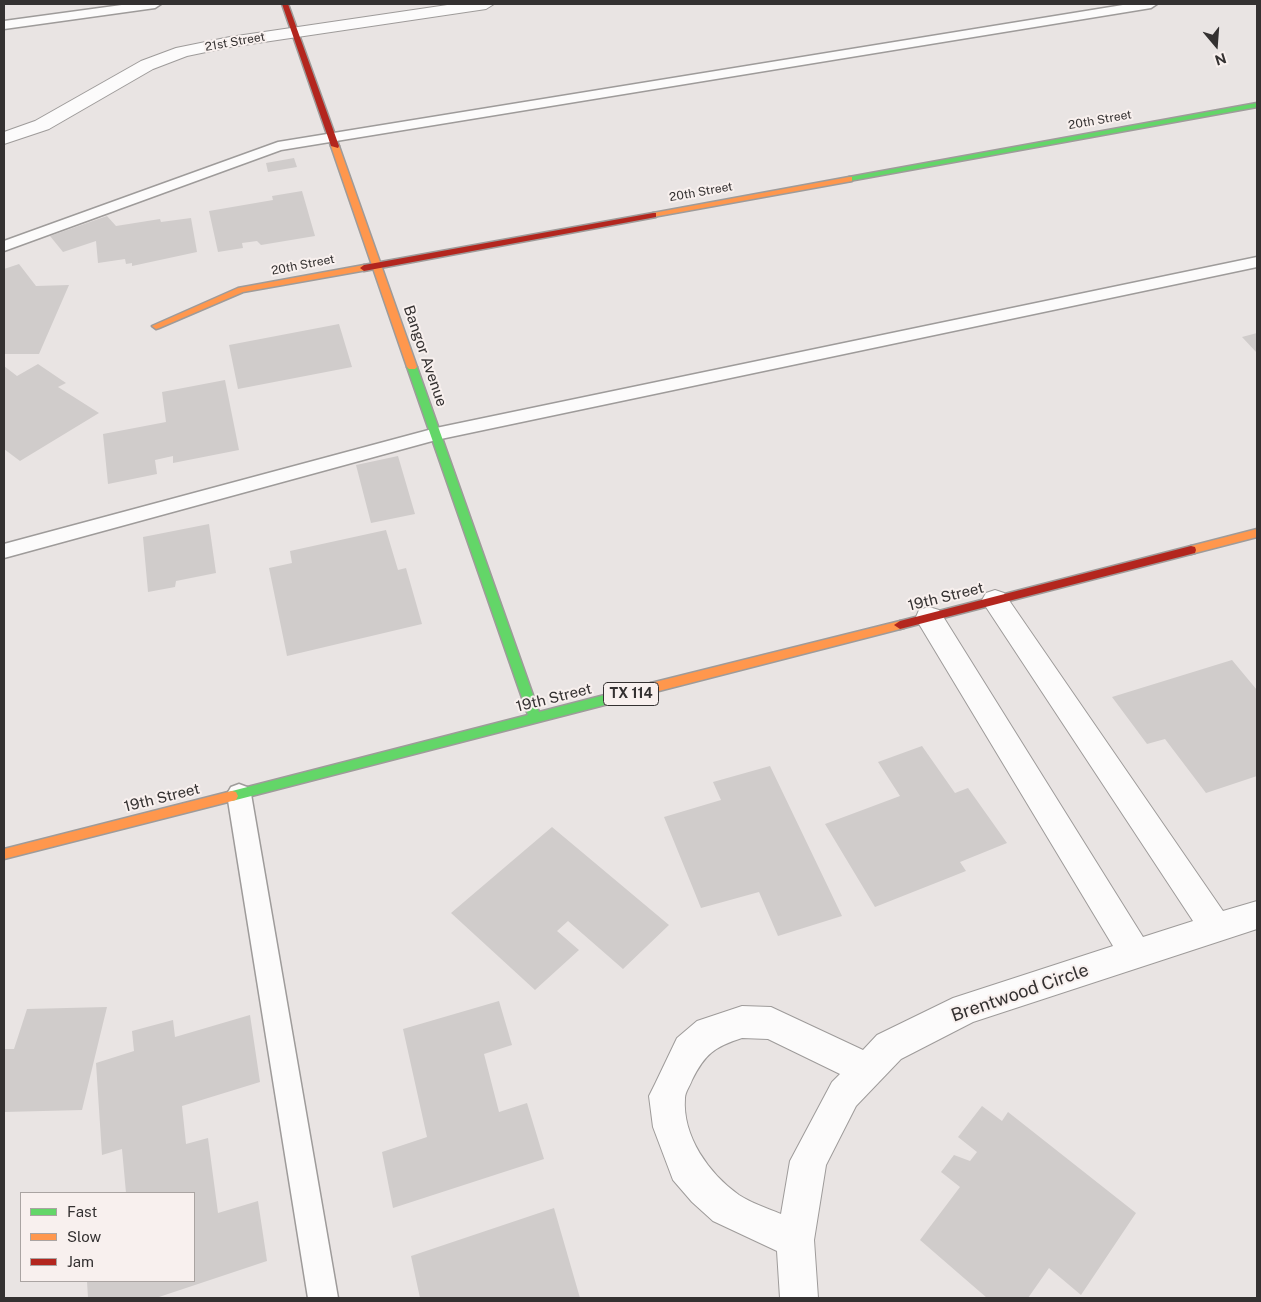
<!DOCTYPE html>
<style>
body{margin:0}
#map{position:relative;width:1261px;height:1302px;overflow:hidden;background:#e9e4e3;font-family:"Public Sans",sans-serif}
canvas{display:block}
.frame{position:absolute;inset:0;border:5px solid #343131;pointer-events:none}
.legend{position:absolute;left:20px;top:1192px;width:175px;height:90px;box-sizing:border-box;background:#f8f0ee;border:1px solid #aaa4a2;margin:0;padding:6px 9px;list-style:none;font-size:15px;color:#343131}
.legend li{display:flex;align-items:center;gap:10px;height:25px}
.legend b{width:25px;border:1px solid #aaa4a2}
.north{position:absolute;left:1191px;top:20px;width:50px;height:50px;-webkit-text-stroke:4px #f8f0ee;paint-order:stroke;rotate:162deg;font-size:14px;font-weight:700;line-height:20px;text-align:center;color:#343131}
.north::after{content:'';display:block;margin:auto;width:18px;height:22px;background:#343131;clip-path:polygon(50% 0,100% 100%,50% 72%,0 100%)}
</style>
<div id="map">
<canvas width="1261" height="1302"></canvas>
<div class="frame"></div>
<ul class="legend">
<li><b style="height:6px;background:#63d668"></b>Fast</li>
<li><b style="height:6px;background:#ff974d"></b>Slow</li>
<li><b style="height:6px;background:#b3261e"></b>Jam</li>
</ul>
<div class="north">N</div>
</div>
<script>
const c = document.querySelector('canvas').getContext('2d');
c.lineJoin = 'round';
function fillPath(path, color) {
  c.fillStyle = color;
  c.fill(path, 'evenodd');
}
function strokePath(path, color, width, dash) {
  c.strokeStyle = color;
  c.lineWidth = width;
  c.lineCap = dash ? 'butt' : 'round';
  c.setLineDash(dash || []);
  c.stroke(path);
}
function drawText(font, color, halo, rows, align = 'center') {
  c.font = font + ' "Public Sans",sans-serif';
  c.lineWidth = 4;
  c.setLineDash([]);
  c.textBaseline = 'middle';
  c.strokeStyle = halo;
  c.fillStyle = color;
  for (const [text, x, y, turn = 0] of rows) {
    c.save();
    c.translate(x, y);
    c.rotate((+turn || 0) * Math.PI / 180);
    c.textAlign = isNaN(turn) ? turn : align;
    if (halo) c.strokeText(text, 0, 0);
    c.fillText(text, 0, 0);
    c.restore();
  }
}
const building = new Path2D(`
 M 294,158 L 297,167 L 268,172 L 266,163 Z
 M 302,191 L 315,236 L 261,245 L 257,241 L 242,243 L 243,248 L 218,252 L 209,211 L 273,200 L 272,196 Z
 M 107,216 L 116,226 L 160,219 L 161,222 L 191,218 L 197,252 L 132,266 L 132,263 L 126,264 L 125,259 L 98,263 L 96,241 L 63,252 L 50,236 Z
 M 19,264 L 36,286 L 69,285 L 39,354 L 4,354 L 4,269 Z
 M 339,324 L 352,367 L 238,389 L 229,345 Z
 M 1257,333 L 1257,353 L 1242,337 Z
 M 38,364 L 66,383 L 58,387 L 99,413 L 20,461 L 4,449 L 4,366 L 17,376 Z
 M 225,380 L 239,450 L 173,463 L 173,456 L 155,460 L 157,474 L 108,484 L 103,434 L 166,422 L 162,392 Z
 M 398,456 L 415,514 L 371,523 L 356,465 Z
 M 209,524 L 216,573 L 176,581 L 175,587 L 148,592 L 143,537 Z
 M 386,530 L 398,570 L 406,568 L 422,624 L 287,656 L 269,568 L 292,563 L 290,551 Z
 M 1232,660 L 1257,690 L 1257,776 L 1206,793 L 1165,739 L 1147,744 L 1112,697 Z
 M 922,746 L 955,793 L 968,788 L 1007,843 L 960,862 L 966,871 L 875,907 L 825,824 L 900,796 L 878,762 Z
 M 770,766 L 842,916 L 778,936 L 759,892 L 701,908 L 664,817 L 721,800 L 713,782 Z
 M 552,827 L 669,925 L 623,969 L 568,921 L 557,931 L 579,950 L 535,990 L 451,913 Z
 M 499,1001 L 512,1045 L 484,1054 L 499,1112 L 527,1103 L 544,1159 L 393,1208 L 382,1152 L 427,1137 L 403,1029 Z
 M 107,1007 L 82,1110 L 4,1112 L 4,1049 L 14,1049 L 27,1009 Z
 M 250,1015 L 260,1082 L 182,1106 L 186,1144 L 208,1138 L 218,1213 L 258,1201 L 267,1261 L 156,1298 L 88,1298 L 87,1281 L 194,1281 L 194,1193 L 126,1193 L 122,1149 L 102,1155 L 96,1063 L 134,1051 L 132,1031 L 173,1020 L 175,1037 Z
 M 982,1106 L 1002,1121 L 1008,1112 L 1136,1213 L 1081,1295 L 1049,1268 L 1028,1298 L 987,1298 L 920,1240 L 960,1187 L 941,1172 L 954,1155 L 970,1161 L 977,1152 L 958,1137 Z
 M 554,1208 L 580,1298 L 420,1298 L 411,1256 Z`);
const lane = new Path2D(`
 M 129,4 L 161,4 L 155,8 L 4,29 L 4,21 Z
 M 1129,4 L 1157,4 L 1151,8 L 281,150 L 4,251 L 4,241 L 278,142 Z
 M 1257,257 L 1257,267 L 436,440 L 4,558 L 4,544 L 436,428 Z
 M 239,784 L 247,787 L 251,794 L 338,1298 L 308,1298 L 227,794 L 231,787 Z`);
const street = new Path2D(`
 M 454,4 L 494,4 L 486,9 L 230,47 L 187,56 L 153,69 L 49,129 L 4,144 L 4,132 L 35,121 L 141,61 L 176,48 L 230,37 Z
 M 995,590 L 1004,593 L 1223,911 L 1257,901 L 1257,929 L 973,1022 L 901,1059 L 856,1106 L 826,1165 L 814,1240 L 818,1298 L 780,1298 L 777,1251 L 713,1221 L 692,1202 L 673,1180 L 653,1127 L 649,1096 L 655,1084 L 677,1038 L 697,1021 L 742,1006 L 771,1007 L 863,1050 L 877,1035 L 953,998 L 1113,946 L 919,624 L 916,617 L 919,610 L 929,607 L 939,610 L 1143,937 L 1193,921 L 986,607 L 982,600 L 986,593 ZM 742,1038 L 768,1039 L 840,1074 L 832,1082 L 790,1161 L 781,1214 C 767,1208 751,1203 739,1195 C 709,1174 682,1136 685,1098 C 685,1092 690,1086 692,1080 C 705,1054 714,1047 742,1038 Z`);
const fast = new Path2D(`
 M 1257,103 L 1257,107 L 849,181 L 845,179 L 849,177 Z
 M 412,364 L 417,367 L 539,712 L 651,683 L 655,685 L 657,688 L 655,691 L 651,693 L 232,801 L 228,800 L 226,796 L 228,792 L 232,791 L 528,715 L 407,367 Z`);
const slow = new Path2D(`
 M 332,144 L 339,146 L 417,367 L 415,369 L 409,369 L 407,367 L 331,146 Z
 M 849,177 L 852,177 L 852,181 L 653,217 L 649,215 L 653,213 Z
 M 364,265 L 367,266 L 367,270 L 243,292 L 159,328 L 156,329 L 152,326 L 238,288 Z
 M 1257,529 L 1257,537 L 1191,554 L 1186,550 L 1191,546 Z
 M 900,621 L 904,622 L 906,625 L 904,628 L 651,693 L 647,691 L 645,688 L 647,685 L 651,683 Z
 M 232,791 L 236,792 L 238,796 L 236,800 L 232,801 L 4,859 L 4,849 Z`);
const jam = new Path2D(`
 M 282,4 L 288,4 L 339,146 L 338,148 L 331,146 Z
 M 653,213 L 656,213 L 656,217 L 364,271 L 360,268 L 364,265 Z
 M 1191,546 L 1195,547 L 1196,550 L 1195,553 L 900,629 L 894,625 L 900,621 Z`);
const farStreetnames = [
 ["21st Street",235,42,-10],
 ["20th Street",1100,120,-10],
 ["20th Street",701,192,-10],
 ["20th Street",303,265,-11]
];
const shields = [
 [631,694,55]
];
const shieldNames = [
 ["TX 114",631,694]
];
const streetNames = [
 ["Bangor Avenue",425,356,71],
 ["19th Street",946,597,-14],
 ["19th Street",554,698,-14],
 ["19th Street",162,798,-14]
];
const nearStreetnames = [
 ["Brentwood Circle",1020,993,-19]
];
fillPath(building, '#d0cccb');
strokePath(lane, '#9e9b9a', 3);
strokePath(street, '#9e9b9a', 2);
strokePath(fast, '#9e9b9a', 3);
strokePath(slow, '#9e9b9a', 3);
strokePath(jam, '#9e9b9a', 3);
fillPath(lane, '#fcfbfb');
fillPath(street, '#fcfbfb');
fillPath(fast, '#63d668');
fillPath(slow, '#ff974d');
fillPath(jam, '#b3261e');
drawText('12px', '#343131', '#f8f0ee', farStreetnames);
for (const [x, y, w] of shields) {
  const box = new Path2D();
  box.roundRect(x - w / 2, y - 11.5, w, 23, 4);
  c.fillStyle = '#f8f0ee';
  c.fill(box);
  strokePath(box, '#343131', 1);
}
drawText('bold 14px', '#343131', null, shieldNames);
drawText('15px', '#343131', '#f8f0ee', streetNames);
drawText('18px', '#343131', '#f8f0ee', nearStreetnames);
</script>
